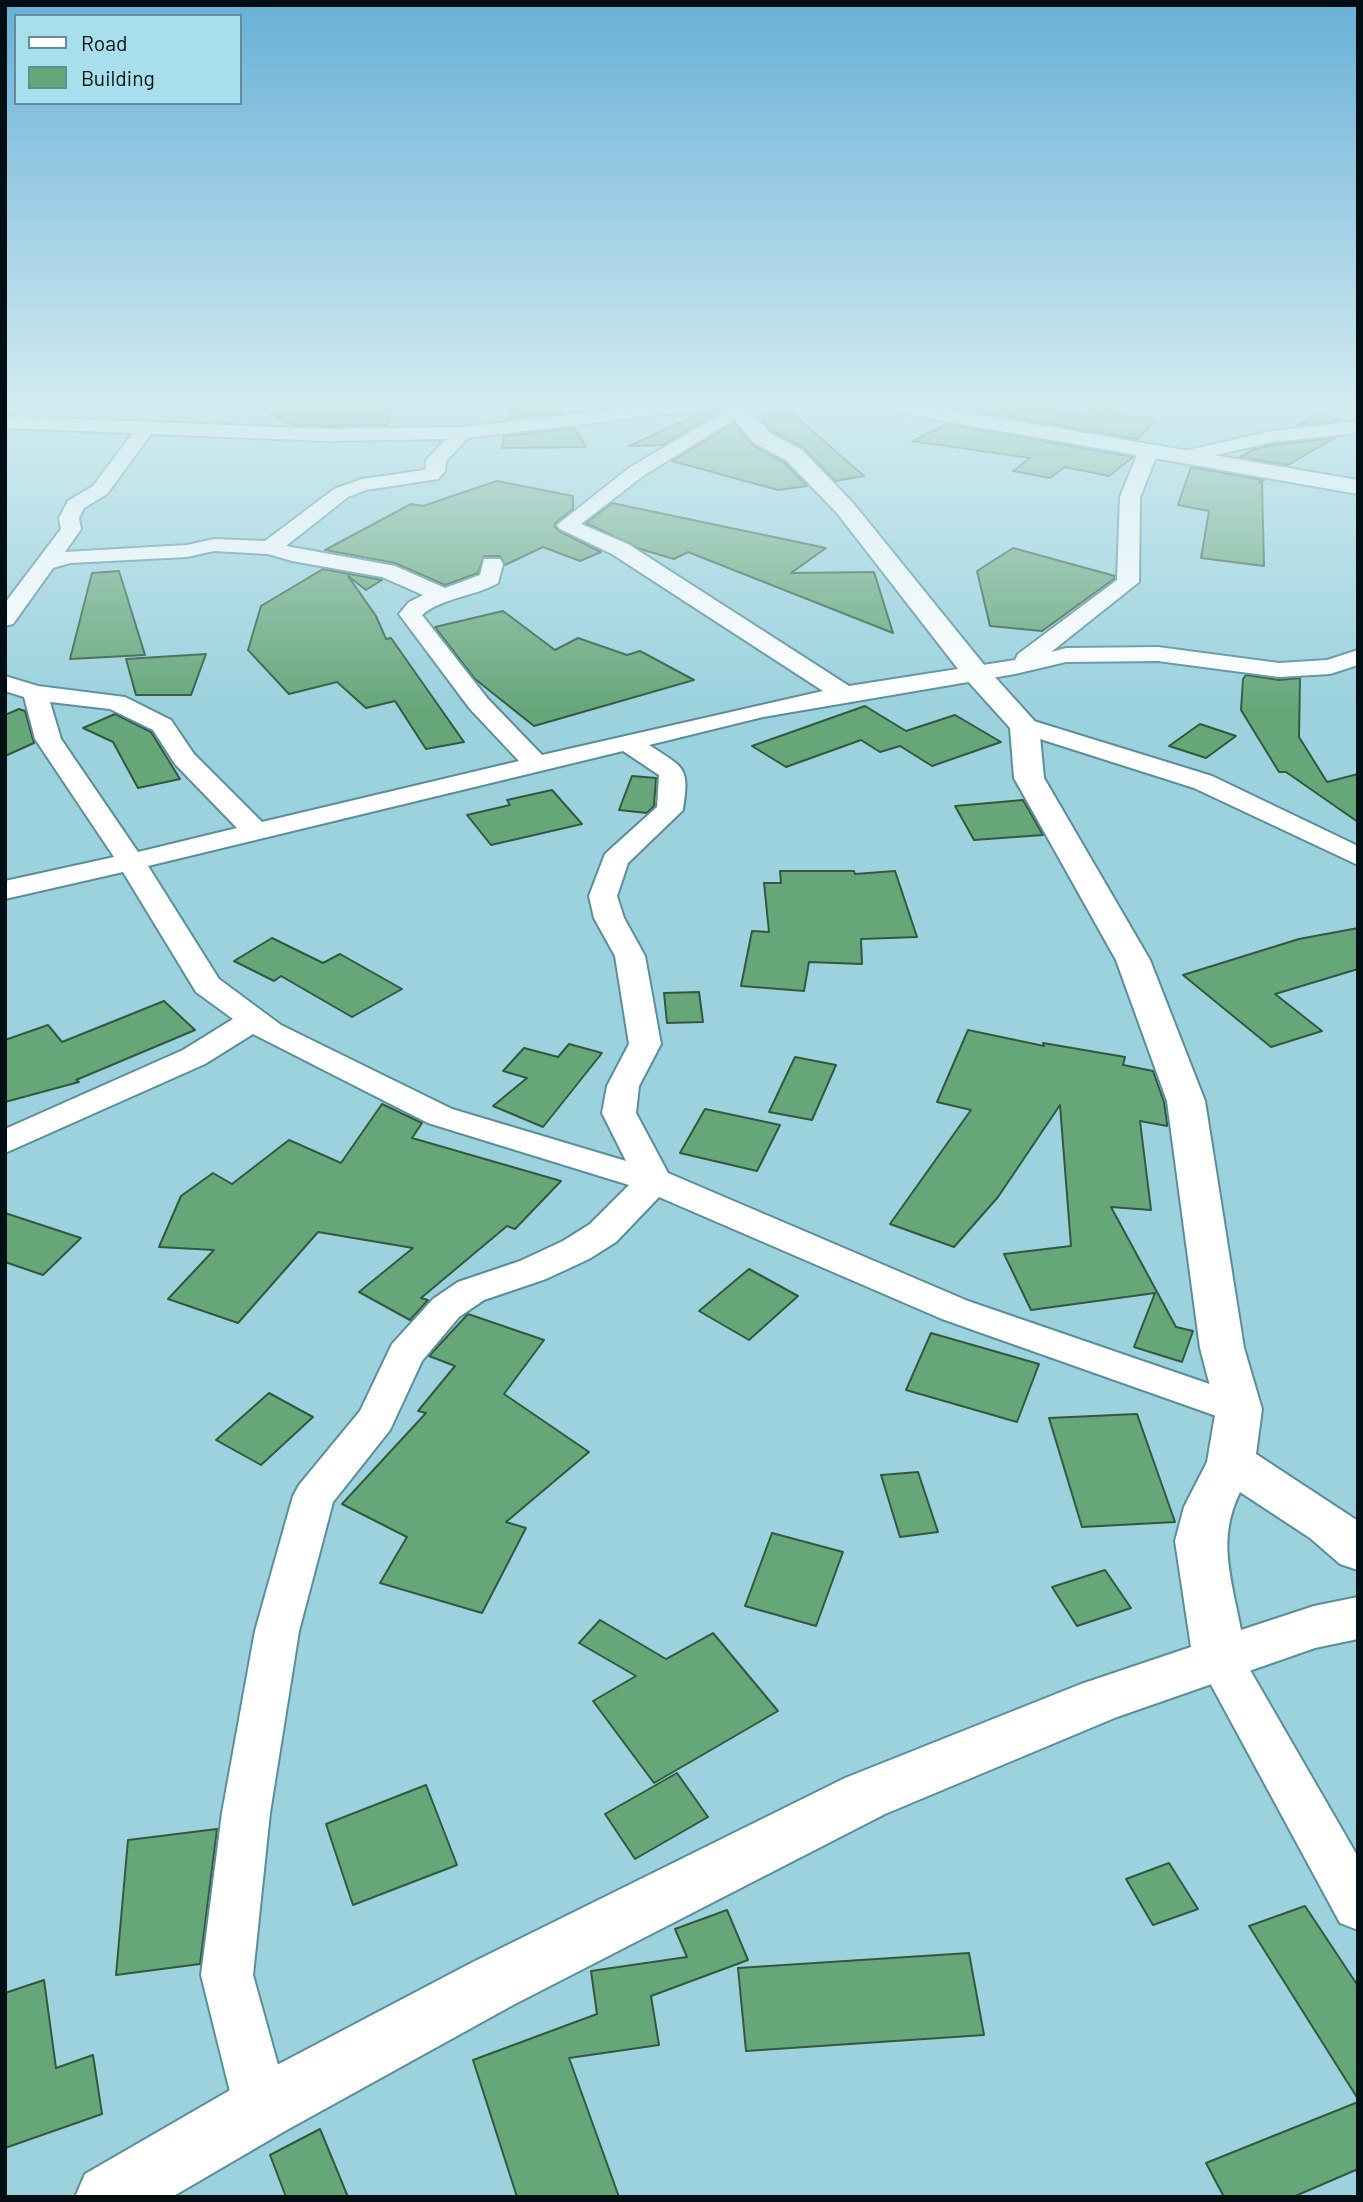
<!DOCTYPE html>
<style>
body{margin:0}
#map{position:relative;width:1363px;height:2202px;overflow:hidden;background:#9bd2de;font-family:Barlow,sans-serif}
canvas{display:block}
.frame{position:absolute;inset:0;border:7px solid #000f13;pointer-events:none}
.legend{position:absolute;left:14px;top:14px;width:228px;height:91px;box-sizing:border-box;background:#a8dfec;border:2px solid #658c95;margin:0;padding:9px 12px;list-style:none;font-size:21px;color:#000f13}
.legend li{display:flex;align-items:center;gap:14px;height:35px}
.legend b{width:35px;border:2px solid #658c95}
</style>
<div id="map">
<canvas width="1363" height="2202"></canvas>
<div class="frame"></div>
<ul class="legend">
<li><b style="height:9px;background:#fff"></b>Road</li>
<li><b style="height:19px;background:#66a77a"></b>Building</li>
</ul>
</div>
<script>
const c = document.querySelector('canvas').getContext('2d');
c.lineJoin = 'round';
function fillPath(path, color) {
  c.fillStyle = color;
  c.fill(path, 'evenodd');
}
function strokePath(path, color, width, dash) {
  c.strokeStyle = color;
  c.lineWidth = width;
  c.lineCap = dash ? 'butt' : 'round';
  c.setLineDash(dash || []);
  c.stroke(path);
}
const building = new Path2D(`
 M 248,401 L 397,401 L 388,425 L 326,426 L 293,425 Z
 M 511,401 L 557,401 L 564,413 L 508,419 L 510,408 L 516,409 Z
 M 1105,402 L 1115,414 L 1156,420 L 1138,439 L 974,411 L 990,404 L 1085,415 Z
 M 720,410 L 663,445 L 629,446 L 704,412 Z
 M 768,412 L 792,413 L 864,476 L 835,481 L 804,448 L 772,431 L 763,421 Z
 M 1318,413 L 1341,420 L 1296,426 Z
 M 734,423 L 752,445 L 784,462 L 807,486 L 778,490 L 672,461 Z
 M 948,424 L 1133,457 L 1109,476 L 1065,467 L 1050,478 L 1013,471 L 1030,458 L 912,441 Z
 M 574,428 L 586,447 L 502,448 L 504,436 Z
 M 1335,438 L 1288,465 L 1240,457 L 1255,449 L 1272,445 Z
 M 1191,467 L 1264,480 L 1259,482 L 1262,483 L 1264,566 L 1201,558 L 1209,511 L 1178,505 Z
 M 497,481 L 573,496 L 573,509 L 555,523 L 555,527 L 559,531 L 601,552 L 580,561 L 543,547 L 505,565 L 500,556 L 484,556 L 478,573 L 445,585 L 395,563 L 325,550 L 411,504 L 423,506 Z
 M 612,503 L 826,548 L 791,573 L 874,572 L 893,633 L 688,552 L 674,559 L 640,549 L 586,523 Z
 M 1013,548 L 1115,576 L 1114,579 L 1042,631 L 990,626 L 977,571 Z
 M 323,569 L 382,580 L 366,590 L 348,576 L 376,616 L 386,639 L 391,638 L 464,742 L 426,749 L 395,701 L 366,708 L 337,682 L 289,694 L 248,650 L 261,606 Z
 M 119,571 L 145,655 L 70,659 L 92,573 Z
 M 503,611 L 555,650 L 578,638 L 627,655 L 640,651 L 694,680 L 534,726 L 475,679 L 435,627 Z
 M 206,654 L 191,695 L 136,695 L 126,659 Z
 M 1246,675 L 1279,680 L 1300,678 L 1299,737 L 1327,782 L 1358,774 L 1358,822 L 1286,772 L 1279,772 L 1241,710 L 1243,679 Z
 M 865,706 L 906,731 L 955,715 L 1001,742 L 932,766 L 900,746 L 880,752 L 861,740 L 786,767 L 752,746 Z
 M 19,709 L 25,711 L 34,743 L 5,756 L 5,715 Z
 M 115,714 L 151,732 L 180,779 L 138,788 L 113,742 L 83,728 Z
 M 1200,724 L 1236,736 L 1206,758 L 1169,746 Z
 M 632,776 L 656,778 L 654,806 L 647,813 L 619,810 Z
 M 552,790 L 582,824 L 491,845 L 467,815 L 510,805 L 507,800 Z
 M 1023,800 L 1043,835 L 974,840 L 955,806 Z
 M 780,871 L 854,871 L 855,874 L 895,871 L 917,937 L 861,939 L 862,964 L 809,962 L 804,991 L 741,986 L 752,931 L 769,932 L 764,883 L 781,883 Z
 M 1358,928 L 1358,969 L 1275,994 L 1322,1031 L 1271,1047 L 1183,975 L 1299,939 Z
 M 272,938 L 323,963 L 340,954 L 402,989 L 352,1017 L 281,976 L 274,981 L 234,961 Z
 M 699,992 L 703,1022 L 667,1023 L 664,993 Z
 M 164,1001 L 195,1030 L 76,1080 L 79,1082 L 5,1102 L 5,1040 L 48,1025 L 62,1042 Z
 M 968,1030 L 1044,1046 L 1043,1043 L 1125,1057 L 1123,1065 L 1153,1071 L 1164,1102 L 1167,1123 L 1167,1126 L 1140,1121 L 1151,1210 L 1111,1207 L 1176,1327 L 1193,1331 L 1182,1362 L 1134,1347 L 1155,1293 L 1031,1310 L 1004,1254 L 1071,1246 L 1060,1105 L 998,1197 L 954,1247 L 890,1224 L 971,1110 L 937,1102 Z
 M 569,1044 L 602,1053 L 543,1127 L 493,1106 L 527,1078 L 503,1071 L 524,1048 L 558,1057 Z
 M 795,1057 L 836,1065 L 812,1120 L 769,1112 Z
 M 382,1104 L 422,1123 L 412,1138 L 561,1181 L 515,1229 L 507,1226 L 421,1298 L 428,1300 L 410,1320 L 359,1292 L 413,1248 L 318,1232 L 238,1323 L 168,1299 L 214,1250 L 159,1247 L 181,1196 L 213,1173 L 232,1184 L 289,1140 L 341,1163 Z
 M 705,1109 L 780,1125 L 757,1171 L 680,1153 Z
 M 5,1213 L 81,1238 L 43,1275 L 5,1262 Z
 M 749,1269 L 798,1296 L 749,1340 L 699,1311 Z
 M 468,1314 L 544,1340 L 504,1394 L 589,1452 L 506,1522 L 526,1528 L 482,1613 L 380,1583 L 407,1537 L 342,1504 L 426,1413 L 418,1411 L 455,1366 L 429,1356 Z
 M 931,1333 L 1039,1364 L 1017,1422 L 906,1390 Z
 M 269,1393 L 313,1417 L 261,1465 L 216,1440 Z
 M 1137,1414 L 1175,1522 L 1082,1527 L 1049,1418 Z
 M 918,1472 L 938,1532 L 900,1537 L 881,1475 Z
 M 772,1533 L 843,1552 L 816,1626 L 745,1606 Z
 M 1105,1570 L 1131,1608 L 1077,1626 L 1052,1587 Z
 M 600,1620 L 666,1659 L 713,1633 L 778,1711 L 654,1783 L 593,1701 L 636,1676 L 579,1643 Z
 M 677,1773 L 708,1817 L 635,1859 L 605,1814 Z
 M 426,1785 L 457,1865 L 353,1905 L 326,1824 Z
 M 217,1829 L 200,1964 L 116,1975 L 128,1840 Z
 M 1169,1863 L 1198,1909 L 1153,1925 L 1126,1879 Z
 M 1305,1906 L 1358,1986 L 1358,2099 L 1249,1926 Z
 M 727,1910 L 748,1960 L 651,1996 L 659,2045 L 569,2058 L 619,2197 L 517,2197 L 473,2060 L 597,2014 L 591,1971 L 687,1957 L 675,1929 Z
 M 969,1953 L 984,2035 L 746,2051 L 738,1968 Z
 M 44,1980 L 56,2068 L 93,2055 L 102,2114 L 5,2148 L 5,1993 Z
 M 1358,2102 L 1358,2169 L 1293,2197 L 1224,2197 L 1206,2163 Z
 M 320,2129 L 348,2197 L 286,2197 L 270,2155 Z`);
const minor = new Path2D(`
 M 689,401 L 742,401 L 733,406 L 468,438 L 446,461 L 445,471 L 438,479 L 366,490 L 348,497 L 286,546 L 395,566 L 445,588 L 480,575 L 484,559 L 500,559 L 503,564 L 498,583 C 474,597 443,597 422,615 L 488,699 L 542,755 L 823,691 L 612,554 L 560,529 L 557,525 L 629,468 L 733,407 L 739,406 L 748,411 L 643,476 L 581,524 L 628,544 L 849,686 L 1015,660 L 1018,654 L 1117,580 L 1120,497 L 1139,450 L 1149,444 L 1159,450 L 1140,497 L 1139,582 L 1051,652 L 1066,648 L 1158,647 L 1279,663 L 1327,660 L 1358,650 L 1358,665 L 1330,674 L 1279,677 L 1158,661 L 1066,662 L 1015,674 L 763,717 L 649,745 C 684,768 690,766 683,810 L 628,863 L 617,896 L 624,918 L 645,956 L 661,1044 L 639,1086 L 636,1113 L 668,1173 L 968,1301 L 1253,1399 L 1259,1409 L 1253,1419 L 1239,1424 L 942,1319 L 659,1197 L 616,1242 L 589,1259 L 546,1279 L 484,1300 L 459,1317 L 422,1361 L 390,1430 L 333,1502 L 299,1631 L 270,1813 L 253,1975 L 290,2108 L 282,2128 L 262,2136 L 242,2128 L 234,2108 L 201,1975 L 222,1813 L 255,1631 L 293,1496 L 299,1485 L 360,1411 L 392,1344 L 433,1299 L 458,1282 L 520,1261 L 563,1241 L 590,1224 L 629,1185 L 428,1123 L 253,1034 L 205,1064 L 5,1153 L 5,1129 L 183,1050 L 233,1019 L 196,992 L 123,872 L 5,899 L 5,881 L 114,857 L 35,739 L 24,697 L 5,691 L 5,676 L 38,686 L 125,697 L 171,720 L 194,754 L 262,822 L 519,761 L 470,709 L 399,614 L 409,602 L 423,595 L 382,577 L 292,561 L 268,554 L 214,551 L 187,557 L 70,563 L 53,568 L 13,624 L 5,626 L 5,603 L 61,529 L 59,518 L 68,501 L 93,486 L 133,433 L 5,428 L 5,416 L 326,429 L 462,427 ZM 151,434 L 326,441 L 446,439 L 426,460 L 425,470 L 362,479 L 334,489 L 265,541 L 214,539 L 187,545 L 65,552 L 81,529 L 79,518 L 84,508 L 107,494 ZM 50,702 L 110,709 L 153,730 L 175,764 L 237,828 L 138,852 L 61,739 ZM 623,751 L 659,775 L 657,807 L 605,854 L 589,896 L 594,918 L 615,956 L 629,1044 L 607,1086 L 602,1113 L 626,1161 L 452,1109 L 281,1025 L 219,979 L 148,866 Z
 M 1358,421 L 1358,433 L 1272,442 L 1187,462 L 1177,456 L 1180,452 L 1272,431 Z
 M 1024,718 L 1212,776 L 1358,846 L 1358,865 L 1194,788 L 1015,731 L 1011,726 L 1015,721 Z
 M 1219,1638 L 1235,1644 L 1358,1857 L 1358,1930 L 1340,1923 L 1196,1657 L 1203,1644 Z`);
const tertiary = new Path2D(`
 M 728,401 L 748,401 L 749,410 L 770,433 L 802,450 L 853,503 L 985,666 L 1039,726 L 1044,778 L 1150,960 L 1205,1101 L 1244,1348 L 1262,1409 L 1256,1454 L 1358,1521 L 1358,1570 L 1340,1564 L 1310,1538 L 1240,1492 C 1216,1540 1232,1580 1241,1630 L 1314,1606 L 1358,1597 L 1358,1639 L 1315,1648 L 1117,1717 L 885,1814 L 513,2005 L 285,2131 L 172,2197 L 75,2197 L 85,2174 L 239,2085 L 471,1963 L 845,1778 L 1081,1684 L 1191,1647 L 1175,1541 L 1184,1507 L 1207,1462 L 1216,1409 L 1200,1348 L 1167,1101 L 1116,960 L 1014,778 L 1010,728 L 965,678 L 837,513 L 786,460 L 754,443 L 728,411 Z
 M 855,401 L 900,401 L 1358,480 L 1358,494 L 865,407 L 858,405 Z`);
fillPath(building, '#66a77a');
strokePath(building, '#34583f', 2);
strokePath(minor, '#598e9a', 4);
strokePath(tertiary, '#598e9a', 4);
fillPath(minor, '#fff');
fillPath(tertiary, '#fff');
const sky = c.createLinearGradient(0, 0, 0, 709);
sky.addColorStop(0, '#68b0d7');
sky.addColorStop(0.57, '#d2ebf0');
sky.addColorStop(1, '#d2ebf000');
c.fillStyle = sky;
c.fillRect(0, 0, 1363, 709);
</script>
